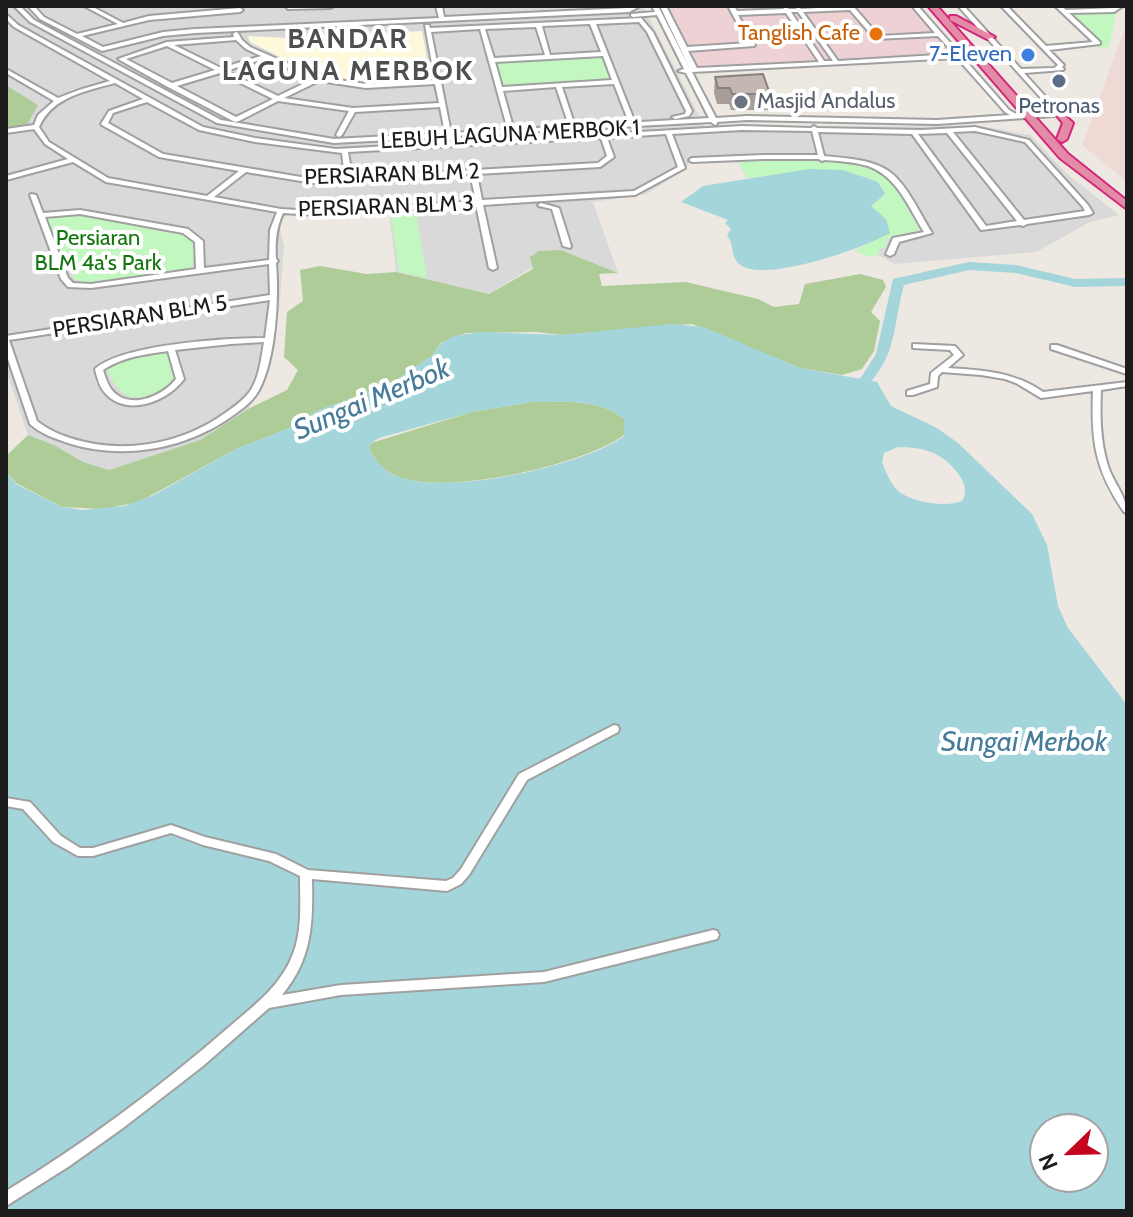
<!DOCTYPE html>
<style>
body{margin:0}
#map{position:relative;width:1133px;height:1217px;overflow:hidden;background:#ede8e2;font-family:Cabin,sans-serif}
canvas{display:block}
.frame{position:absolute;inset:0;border:8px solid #1c1c1c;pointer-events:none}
.north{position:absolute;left:1029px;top:1113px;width:80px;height:80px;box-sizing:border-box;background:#fff;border:2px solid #a4a4a4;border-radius:50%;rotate:247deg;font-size:22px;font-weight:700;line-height:32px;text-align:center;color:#1c1c1c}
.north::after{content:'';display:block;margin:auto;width:28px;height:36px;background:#c4051e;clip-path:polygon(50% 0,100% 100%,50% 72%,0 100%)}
</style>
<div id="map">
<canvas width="1133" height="1217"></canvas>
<div class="frame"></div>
<div class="north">N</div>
</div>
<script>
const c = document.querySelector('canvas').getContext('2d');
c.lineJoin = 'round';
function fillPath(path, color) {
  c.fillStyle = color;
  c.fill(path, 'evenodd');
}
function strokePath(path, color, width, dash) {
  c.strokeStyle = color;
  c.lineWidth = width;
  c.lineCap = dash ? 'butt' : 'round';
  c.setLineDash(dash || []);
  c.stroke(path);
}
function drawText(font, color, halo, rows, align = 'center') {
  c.font = font + ' Cabin,sans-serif';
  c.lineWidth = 8;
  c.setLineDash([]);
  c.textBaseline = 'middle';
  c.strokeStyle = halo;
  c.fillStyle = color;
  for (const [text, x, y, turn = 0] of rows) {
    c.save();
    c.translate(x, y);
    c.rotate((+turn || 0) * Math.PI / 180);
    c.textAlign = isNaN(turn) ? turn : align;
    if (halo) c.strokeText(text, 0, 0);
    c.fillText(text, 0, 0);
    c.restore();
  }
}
const residential = new Path2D(`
 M 6,6 L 643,6 L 705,127 L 981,126 L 1030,135 L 1066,173 L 1119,215 L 1090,222 L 1036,252 L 895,264 L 878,255 L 880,247 L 885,248 L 889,238 L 915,232 L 826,161 L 689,163 L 686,169 L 647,194 L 593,202 L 618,273 L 561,250 L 489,294 L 396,272 L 389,211 L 293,215 L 283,217 L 279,224 L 284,247 L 279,312 L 263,388 L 248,409 L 200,440 L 109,470 L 83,462 L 54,445 L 28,435 L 6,370 L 6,127 L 27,125 L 37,105 L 6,85 Z`);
const commercial = new Path2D(`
 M 659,6 L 920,6 L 966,59 L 693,73 Z`);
const education = new Path2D(`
 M 422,31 L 431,80 L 369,83 L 320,77 L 250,42 L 248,36 L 287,38 Z`);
const military = new Path2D(`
 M 1127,23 L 1127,182 L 1082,145 Z`);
const forest = new Path2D(`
 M 6,85 L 38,105 L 27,125 L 6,127 Z
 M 561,250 L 618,273 L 599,274 L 602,286 L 686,282 L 758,299 L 774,307 L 799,304 L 805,284 L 860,274 L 883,280 L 886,287 L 871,312 L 880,321 L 874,351 L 862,369 L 842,375 L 800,368 L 692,324 L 562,335 L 536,332 L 466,333 L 441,343 L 432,356 L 387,386 L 319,410 L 287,429 L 236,449 L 139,502 L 103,509 L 62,507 L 16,483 L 6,471 L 6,456 L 28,435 L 54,445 L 83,462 L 109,470 L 200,440 L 248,409 L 287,390 L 298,370 L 284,357 L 287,312 L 303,301 L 300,270 L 320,266 L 367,274 L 396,272 L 489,294 L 533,269 L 530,257 L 539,251 Z
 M 531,402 C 561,402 600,398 624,419 L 624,435 C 584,465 440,498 394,475 C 382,469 375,460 369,449 L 371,443 L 472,412 Z`);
const park = new Path2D(`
 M 1117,10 L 1109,47 L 1097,48 L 1101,44 L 1069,13 Z
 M 601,55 L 612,81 L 504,88 L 496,61 Z
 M 737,160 C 770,161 856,154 881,172 C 897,184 909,213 920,230 L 889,237 L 885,248 L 880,248 L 878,255 L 867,257 L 855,250 L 889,233 L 886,219 L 871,206 L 885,194 L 878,182 C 828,161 797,174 747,178 Z
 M 71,213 L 185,234 L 195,246 L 192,271 L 89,285 L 74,279 L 44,216 Z
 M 416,214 L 427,278 L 399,272 L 391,216 Z
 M 169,352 L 175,380 C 144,403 124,407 106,369 L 116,362 Z`);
const water = new Path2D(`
 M 809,169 L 843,170 L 878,182 L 885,194 L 871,206 L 886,219 L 890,233 C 866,247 760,286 738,263 C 731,256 734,244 727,235 L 731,229 L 725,223 L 728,220 L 681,202 L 703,186 Z
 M 671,324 L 704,327 L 800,368 L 877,382 L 891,406 L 937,428 L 958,443 L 1032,514 L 1047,545 L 1058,606 L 1068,628 L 1127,705 L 1127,1211 L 6,1211 L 6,471 L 16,484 L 62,507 L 83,510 L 124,506 L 152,496 L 236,449 L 287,429 L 319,410 L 387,386 L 432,356 L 441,344 L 454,336 L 481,332 L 562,335 ZM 531,402 C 561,402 600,398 624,419 L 624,436 C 584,466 441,498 394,475 C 383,470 375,460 369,449 L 371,443 L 379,438 L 472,412 ZM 898,447 C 909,447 920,448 931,452 C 948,458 974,484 962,501 C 946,508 911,502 898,491 C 890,483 886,472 882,462 L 884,453 ZM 1045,1129 L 1093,1129 L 1093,1177 L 1045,1177 Z`);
const river = new Path2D(`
 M 969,262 L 1016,265 L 1075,279 L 1127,278 L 1127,286 L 1075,287 L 1016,273 L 969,270 L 904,285 C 891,333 899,357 858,395 L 848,395 L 845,392 L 862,376 L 876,354 L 893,279 Z`);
const minor = new Path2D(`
 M 14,6 L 20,6 L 34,20 L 221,120 L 334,139 L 445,133 L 440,107 L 355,112 L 342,135 L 339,137 L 336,135 L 349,111 L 278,101 L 239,121 L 235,122 L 168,87 L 118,59 L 167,42 L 234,37 L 233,34 L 236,32 L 238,33 L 242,40 L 250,47 L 319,77 L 366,84 L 435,80 L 425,25 L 429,25 L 430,28 L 641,18 L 653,32 L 692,111 L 689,116 L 675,119 L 672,117 L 685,114 L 686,111 L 647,32 L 639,22 L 596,24 L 634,120 L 633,121 L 628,120 L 614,84 L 562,87 L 574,123 L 571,125 L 568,123 L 556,87 L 503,91 L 513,127 L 510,129 L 507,127 L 480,29 L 431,32 L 451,133 L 709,118 L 686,73 L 678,71 L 684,69 L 657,15 L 633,17 L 631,16 L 631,14 L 655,12 L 652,6 L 658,6 L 690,69 L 660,6 L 666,6 L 687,47 L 748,43 L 728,6 L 734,6 L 737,11 L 783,9 L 786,7 L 789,9 L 796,9 L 798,6 L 801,9 L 853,6 L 879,36 L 935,33 L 912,6 L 918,6 L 1009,110 L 1018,115 L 1050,112 L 1040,97 L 958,6 L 964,6 L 1021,69 L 1054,68 L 1058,65 L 1001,6 L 1007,6 L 1046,46 L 1093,42 L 1055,6 L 1061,6 L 1066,10 L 1113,8 L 1116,6 L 1123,6 L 1114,12 L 1069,13 L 1100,42 L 1100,44 L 1049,50 L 1064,65 L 1062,67 L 1064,69 L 1063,70 L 1024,73 L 1044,95 L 1057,114 L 1054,116 L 937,124 L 747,120 L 717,122 L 717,124 L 715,125 L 711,122 L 452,136 L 451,139 L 449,140 L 446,137 L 334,143 L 217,123 L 30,22 ZM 850,10 L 875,39 L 938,36 L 954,54 L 838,61 L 803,12 ZM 791,12 L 798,12 L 833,61 L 824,61 ZM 786,13 L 819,62 L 697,68 L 688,51 L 754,46 L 755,45 L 738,15 ZM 590,24 L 601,52 L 550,55 L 542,26 ZM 536,27 L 545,55 L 494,58 L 485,29 ZM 236,40 L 246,49 L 261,56 L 221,68 L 174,45 ZM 167,46 L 215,70 L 172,83 L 126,59 ZM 603,56 L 612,80 L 502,87 L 495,62 ZM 266,58 L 313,79 L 278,96 L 226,71 ZM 957,58 L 1005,112 L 1010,115 L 937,120 L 747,116 L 716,118 L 692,72 ZM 220,73 L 273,99 L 236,117 L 177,86 ZM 319,81 L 366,88 L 435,84 L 439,103 L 353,108 L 284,98 Z
 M 28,6 L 34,6 L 44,17 L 77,34 L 118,24 L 84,6 L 91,6 L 123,23 L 149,16 L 240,8 L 243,10 L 240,12 L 149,20 L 82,36 L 103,47 L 163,32 L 195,29 L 439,18 L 436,6 L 442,6 L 444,17 L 628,8 L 633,6 L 640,6 L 629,12 L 195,33 L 163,36 L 102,51 L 40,19 Z
 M 290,6 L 334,6 L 331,8 L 288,9 L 287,8 Z
 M 6,14 L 18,25 L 203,127 L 255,138 L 336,149 L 600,134 L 599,132 L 602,130 L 606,134 L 742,126 L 811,128 L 814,126 L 817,128 L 922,130 L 975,127 L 1029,140 L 1088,205 L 1093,213 L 1089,215 L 1027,224 L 1023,226 L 1020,225 L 981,230 L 912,134 L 818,132 L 824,156 C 845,158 869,159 887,170 C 906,182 920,214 932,233 L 899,242 L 894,254 L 890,256 L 886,254 L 893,238 L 924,232 C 909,208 897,176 868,166 C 854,162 839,161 825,160 L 822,161 L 819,159 L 763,159 L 692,162 L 689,160 L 692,158 L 763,155 L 818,155 L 812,131 L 742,130 L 672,134 L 685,168 L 635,195 L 483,205 L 497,268 L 493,270 L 489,268 L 476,205 L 316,215 L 283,213 C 276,228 275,243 276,259 L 278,261 L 276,263 C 279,297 276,359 259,390 C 252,403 239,411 228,419 C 181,450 122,460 68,443 C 54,438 41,434 30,424 L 6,353 L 6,336 L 270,295 L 269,264 L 91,288 L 68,287 L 61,279 L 30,195 L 31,194 L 36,195 L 43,213 L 80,210 L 188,229 L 203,241 L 204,268 L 269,260 L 270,230 L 277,212 L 106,182 L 73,162 L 6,180 L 6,176 L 68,159 L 45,144 L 34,129 L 6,133 L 6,129 L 34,125 L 38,115 L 54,101 L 6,73 L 6,69 L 58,98 L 79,90 L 110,81 L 14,27 L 6,19 ZM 115,83 L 143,99 L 109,111 L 101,124 L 102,125 L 159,157 L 239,171 L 207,196 L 108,178 L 49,142 L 39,127 C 52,97 86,91 115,83 ZM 147,102 L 199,130 L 255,142 L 342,153 L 345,177 L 313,179 L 163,154 L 108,123 L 113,113 ZM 975,131 L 1025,142 L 1083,207 L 1085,211 L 1024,220 L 953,132 ZM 947,133 L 1017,221 L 986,226 L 918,134 ZM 666,134 L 678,167 L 634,191 L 482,200 L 477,174 L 600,167 L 614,157 L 607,138 ZM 601,138 L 607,156 L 598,163 L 352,177 L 348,152 ZM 246,172 L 313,183 L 470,174 L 476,201 L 316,211 L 281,209 L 214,197 ZM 80,214 L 183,233 L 195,242 L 196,269 L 91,284 L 73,283 L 68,278 L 45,217 ZM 270,300 L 265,338 C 226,338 123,344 95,369 C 97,377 99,386 105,393 C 127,418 168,401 184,379 L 175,350 L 231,344 L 264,342 C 261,359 259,382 247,395 C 239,404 228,411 218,418 C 174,446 120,454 70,438 C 58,434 47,429 37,421 L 9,340 ZM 168,351 L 176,379 C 162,397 128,411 111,389 C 107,383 105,376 103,370 C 122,357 146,354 168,351 Z
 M 541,203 L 559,208 L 571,246 L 570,248 L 563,246 L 552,209 L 539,206 L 538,205 Z
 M 913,344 L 955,346 L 963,355 L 948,368 C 982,370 1015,372 1043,392 L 1127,382 L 1127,386 L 1101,390 C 1100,415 1100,441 1108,466 C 1113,482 1127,497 1127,513 L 1124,512 C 1095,470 1091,441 1093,391 L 1041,398 L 1016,383 L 1005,379 L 981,375 L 942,372 L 938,376 L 937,387 L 913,395 L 907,395 L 907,391 L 930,384 L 931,373 L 954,355 L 950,350 L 913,348 Z
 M 1051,345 L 1057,345 L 1127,369 L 1127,374 L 1051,349 Z
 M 614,725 L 618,726 L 619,729 L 618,732 L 527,780 L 469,875 L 461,884 L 447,891 L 312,879 C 313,924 312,959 282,995 L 341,985 L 544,972 L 713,930 L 717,931 L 719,935 L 717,939 L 544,982 L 341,995 L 269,1008 L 203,1066 L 123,1128 L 68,1167 L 6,1206 L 6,1191 C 85,1143 159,1088 228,1028 C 251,1008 277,989 290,961 C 303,935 300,904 300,876 L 269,861 L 203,845 L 171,833 L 93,856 L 78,856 L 53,842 L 23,809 L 6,806 L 6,798 L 30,802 L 61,836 L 80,848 L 93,848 L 171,825 L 205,837 L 276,854 L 308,870 L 446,881 L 453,878 L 461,869 L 519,774 Z`);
const highway = new Path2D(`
 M 928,6 L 937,6 L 1068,154 L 1127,201 L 1127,209 L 1060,158 Z
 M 950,16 L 956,16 L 995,37 L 987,39 L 950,20 Z
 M 1063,114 L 1073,123 L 1067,139 L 1062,142 L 1057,139 L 1063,123 L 1058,117 Z`);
const wall = new Path2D(`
 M 715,77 L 770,94 L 769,110 L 731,110 L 729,104 L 717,104 L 714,93 Z`);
const building = new Path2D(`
 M 763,74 L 770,94 L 732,94 L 730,88 L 718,88 L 715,77 Z`);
const markers = [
 [876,34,8,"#e8710a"],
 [1028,55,8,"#3f7fe0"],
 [1059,81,8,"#5c6f8a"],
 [741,102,8,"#6b7280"]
];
const farFoodnames = [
 ["Tanglish Cafe",860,34]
];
const farShopnames = [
 ["7-Eleven",1012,55]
];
const farWorshipnames = [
 ["Masjid Andalus",757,102]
];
const farServicenames = [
 ["Petronas",1059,107]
];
const farStreetnames = [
 ["LEBUH LAGUNA MERBOK 1",510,135,-3],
 ["PERSIARAN BLM 2",392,175,-2],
 ["PERSIARAN BLM 3",386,207,-2],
 ["PERSIARAN BLM 5",140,317,-9]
];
const farParknames = [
 ["Persiaran",98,239],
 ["BLM 4a's Park",98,264]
];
const farDistrictnames = [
 ["BANDAR",348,40],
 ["LAGUNA MERBOK",348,72]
];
const waterNames = [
 ["Sungai Merbok",372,400,-23],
 ["Sungai Merbok",1024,743]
];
fillPath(residential, '#dad9d9');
fillPath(commercial, '#eed1d4');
fillPath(education, '#fef9da');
fillPath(military, '#efd9d5');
fillPath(forest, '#aecc98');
fillPath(park, '#c2f8bf');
fillPath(water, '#a3d5da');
fillPath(river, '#a3d5da');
strokePath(minor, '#a0a0a0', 4);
strokePath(highway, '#d32879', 4);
fillPath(minor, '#fff');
fillPath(highway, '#e48ba7');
fillPath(wall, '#a79d99');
fillPath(building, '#c2b7b2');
strokePath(building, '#88807d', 2);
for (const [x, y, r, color] of markers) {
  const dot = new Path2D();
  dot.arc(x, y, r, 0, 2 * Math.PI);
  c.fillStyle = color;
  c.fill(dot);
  strokePath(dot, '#fff', 3);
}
drawText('22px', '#c56008', '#fff', farFoodnames, 'right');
drawText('22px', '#366cbe', '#fff', farShopnames, 'right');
drawText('22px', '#5b616d', '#fff', farWorshipnames, 'left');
drawText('22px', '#4e5e75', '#fff', farServicenames);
drawText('22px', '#1c1c1c', '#fff', farStreetnames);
drawText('22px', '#13770e', '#fff', farParknames);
c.letterSpacing = '2px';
drawText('bold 28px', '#4f4f4f', '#fff', farDistrictnames);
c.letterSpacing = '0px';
drawText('italic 28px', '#467b9a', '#fff', waterNames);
</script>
